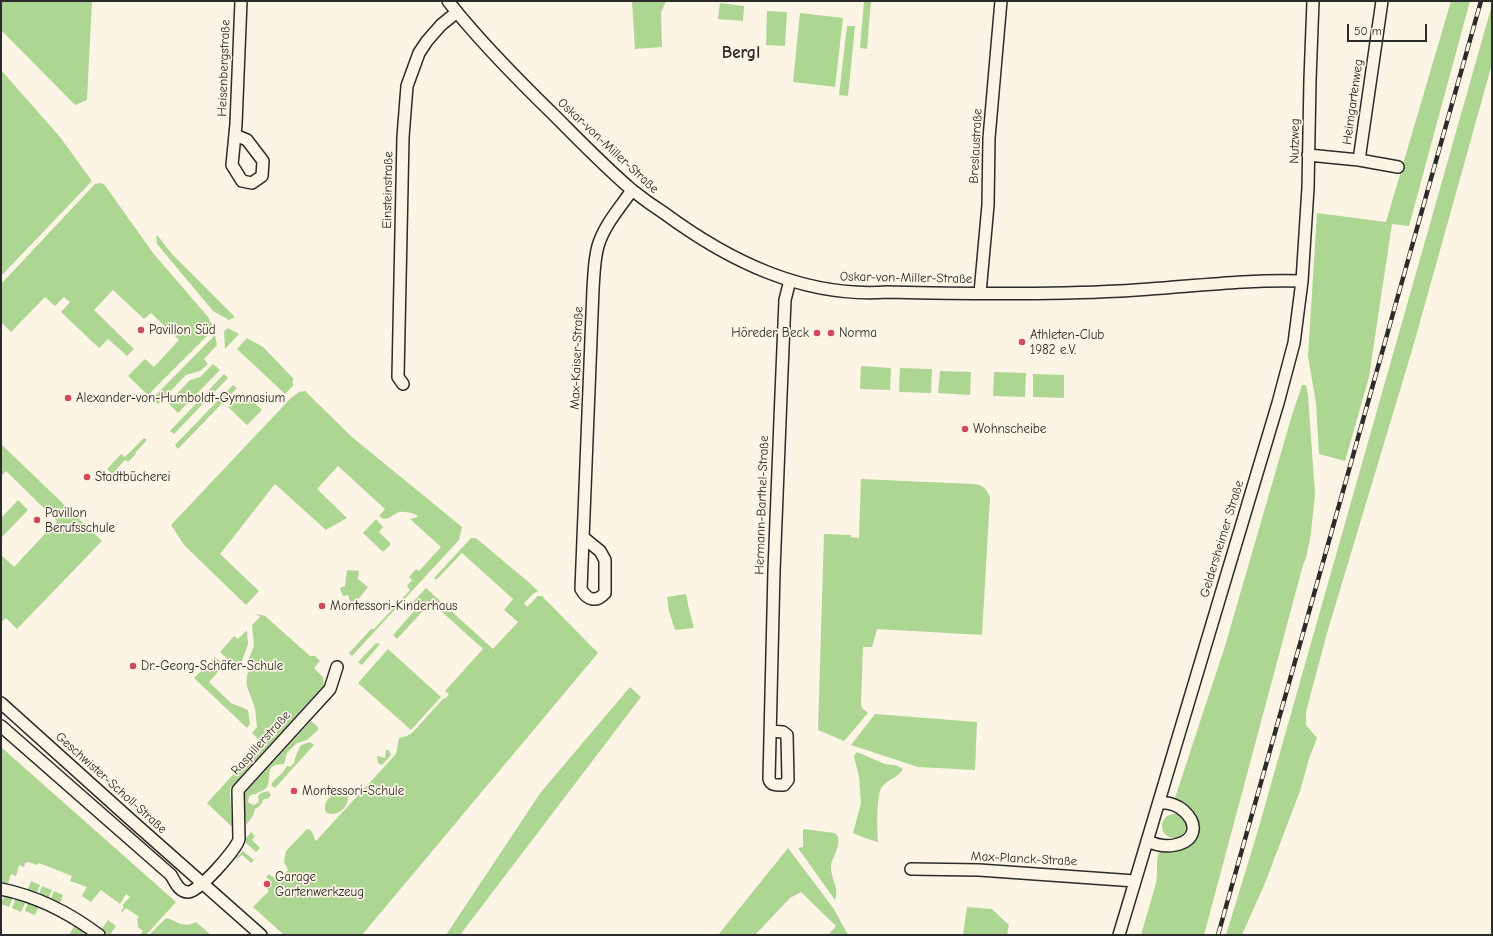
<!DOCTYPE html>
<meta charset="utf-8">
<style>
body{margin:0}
#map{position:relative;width:1493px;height:936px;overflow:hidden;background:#fcf5e5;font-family:"Comic Neue",sans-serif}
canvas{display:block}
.frame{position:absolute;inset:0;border:2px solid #2b2b2b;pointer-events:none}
.scale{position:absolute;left:1347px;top:24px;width:80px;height:18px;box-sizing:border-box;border:2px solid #2b2b2b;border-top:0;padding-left:5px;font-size:12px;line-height:14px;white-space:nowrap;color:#2b2b2b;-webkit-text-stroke:3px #fcf5e5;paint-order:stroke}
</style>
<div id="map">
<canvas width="1493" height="936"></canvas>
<div class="frame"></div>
<div class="scale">50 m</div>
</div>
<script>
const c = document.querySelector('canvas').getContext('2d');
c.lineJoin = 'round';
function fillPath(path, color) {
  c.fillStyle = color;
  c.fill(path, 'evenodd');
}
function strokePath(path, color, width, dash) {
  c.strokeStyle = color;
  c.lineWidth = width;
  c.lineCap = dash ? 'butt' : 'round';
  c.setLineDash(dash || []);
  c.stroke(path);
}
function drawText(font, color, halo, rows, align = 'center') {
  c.font = font + ' "Comic Neue",sans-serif';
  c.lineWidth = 3.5;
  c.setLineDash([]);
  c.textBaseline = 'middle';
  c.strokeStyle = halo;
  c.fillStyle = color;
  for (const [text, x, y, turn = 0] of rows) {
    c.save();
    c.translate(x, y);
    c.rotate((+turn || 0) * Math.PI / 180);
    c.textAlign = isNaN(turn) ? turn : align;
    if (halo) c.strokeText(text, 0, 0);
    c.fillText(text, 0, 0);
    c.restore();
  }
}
const green = new Path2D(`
 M 1,1 L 92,1 L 87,100 L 75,105 L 1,30 Z
 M 632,1 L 666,1 L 661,13 L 662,47 L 635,49 Z
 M 864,1 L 871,1 L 867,49 L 860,48 Z
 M 1451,1 L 1470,1 L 1409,226 L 1392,224 L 1369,377 L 1345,461 L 1319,454 L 1316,403 L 1308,356 L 1317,213 L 1386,222 Z
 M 720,3 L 744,6 L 743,21 L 718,19 Z
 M 1492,5 L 1492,64 L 1413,347 L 1327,633 L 1306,712 L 1306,725 L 1317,738 L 1309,759 L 1300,791 L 1265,883 L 1242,935 L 1226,935 L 1256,837 Z
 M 767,11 L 787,12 L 785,46 L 766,45 Z
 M 800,13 L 843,18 L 835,87 L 793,82 Z
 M 847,26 L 855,26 L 848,96 L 839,95 Z
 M 1,70 L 60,137 L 92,181 L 1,276 Z
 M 99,183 L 104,184 L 153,253 L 208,317 L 214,329 L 148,395 L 128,376 L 145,359 L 154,367 L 179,340 L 151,313 L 144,319 L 113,290 L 94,310 L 134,349 L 127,356 L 108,339 L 99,348 L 61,312 L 70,302 L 64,297 L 55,306 L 45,297 L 11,332 L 1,322 L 1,284 L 95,184 Z
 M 156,236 L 158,236 L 171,253 L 235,317 L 229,320 L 213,311 L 157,244 Z
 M 228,328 L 239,334 L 225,349 L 224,331 Z
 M 215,335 L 217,345 L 204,359 L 208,364 L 200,371 L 186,375 L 158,404 L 152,399 Z
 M 247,338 L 263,347 L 293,378 L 293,386 L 285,394 L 237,349 Z
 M 213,364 L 220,370 L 178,413 L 168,403 L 190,380 L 200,377 Z
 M 861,366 L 891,368 L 890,390 L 860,389 Z
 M 900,368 L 932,369 L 931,393 L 899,392 Z
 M 940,371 L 971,372 L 970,395 L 938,393 Z
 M 994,372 L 1026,373 L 1025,397 L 993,396 Z
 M 224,374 L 228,378 L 174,434 L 170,431 Z
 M 1033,374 L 1064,375 L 1064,398 L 1033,397 Z
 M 233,385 L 237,388 L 178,449 L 175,445 Z
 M 1302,385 L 1306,385 L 1308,395 L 1315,494 L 1311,533 L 1306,558 L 1303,565 L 1204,935 L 1141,935 L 1156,883 L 1157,876 L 1157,862 L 1161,863 L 1157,862 L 1160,845 L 1175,845 L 1194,825 L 1173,804 L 1225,646 L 1292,415 Z
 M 305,391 L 352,437 L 462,527 L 459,540 L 352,656 L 349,653 L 371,629 L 374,629 L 410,590 L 407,586 L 412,580 L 409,577 L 416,569 L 419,571 L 441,547 L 410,519 L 418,517 L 415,514 C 410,513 404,511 399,512 C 391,515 388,523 379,516 L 385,509 L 338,466 L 317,489 L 347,518 L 326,530 L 275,484 L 220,554 L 259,591 L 246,605 L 184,545 L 171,525 L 290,399 L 299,392 Z
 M 243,392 L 262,410 L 247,425 L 228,407 Z
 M 144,438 L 147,440 L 135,453 L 136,454 L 128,462 L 125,460 L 112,474 L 107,469 L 121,454 L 125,457 Z
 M 1,444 L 102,541 L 17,629 L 6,618 L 1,622 L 1,555 L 14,567 L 57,521 L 6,471 L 1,476 Z
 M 861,479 L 974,484 C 983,485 986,488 990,497 L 982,635 L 877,629 L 872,647 L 863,647 L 861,704 L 862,708 L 868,713 L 844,741 L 818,730 L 824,534 L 851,535 L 851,537 L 859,538 Z
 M 18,500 L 28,510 L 1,538 L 1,518 Z
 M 376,519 L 383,527 L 379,532 L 391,544 L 383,552 L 363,533 Z
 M 471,538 L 475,538 L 477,539 L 525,579 L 538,591 L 533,594 L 524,603 L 527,607 L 536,598 L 537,596 L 542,596 L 598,653 L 362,935 L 284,935 L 253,907 L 269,891 L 266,888 L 272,882 L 266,877 L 269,874 L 278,881 L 288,870 L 284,862 L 286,851 L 307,829 C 314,830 313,837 316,841 L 396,754 L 399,738 L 407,736 L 412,733 L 443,699 L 446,698 L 449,694 L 445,691 L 483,649 L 431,602 L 397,639 L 393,635 L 415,610 L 410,605 L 426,588 L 493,649 L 518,622 L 504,610 L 513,599 L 462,553 L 436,580 L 434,578 Z
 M 347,570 L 359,571 L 358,579 L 368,587 L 357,601 L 355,600 L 351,604 L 348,595 L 343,596 L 340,588 L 345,586 Z
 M 686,594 C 688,606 691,617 694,628 L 675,630 L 669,611 L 667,597 Z
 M 256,614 L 265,616 L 310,656 L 315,656 L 320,661 L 314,668 L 323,677 L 324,685 L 231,787 L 230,791 L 232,827 L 207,803 L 262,743 L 252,733 L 257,727 C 256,720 256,712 254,705 C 248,687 243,685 250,666 L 247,663 L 254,646 L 252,625 L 260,617 Z
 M 247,630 L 248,644 L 242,661 C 231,665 227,658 220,652 L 234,636 L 238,639 Z
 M 376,643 L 380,644 L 362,665 L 358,662 Z
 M 388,649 L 441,697 L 411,730 L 358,683 Z
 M 215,657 L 224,665 L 209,682 L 231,703 L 248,710 L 250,724 L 247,728 L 194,678 Z
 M 630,687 L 641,697 L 460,935 L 446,935 L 541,792 Z
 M 875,714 L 977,722 L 975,770 L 918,767 L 851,745 Z
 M 311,721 L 318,727 L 318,730 L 307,740 L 297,743 L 287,753 L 284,764 C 262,765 273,776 267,787 C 265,791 259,791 256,794 L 253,794 L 249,796 L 248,802 L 251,804 L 254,805 L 259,802 L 258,796 L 261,793 L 268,791 L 271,795 L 268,799 L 264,799 L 260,806 L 255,809 L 253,816 L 246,825 L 244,794 Z
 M 310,742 L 314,745 L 275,788 L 271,785 C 274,779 283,774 287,766 L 290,767 L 294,763 C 294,760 299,748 301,745 Z
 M 1,747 L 176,902 L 146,935 L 140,935 L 143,931 L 138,927 L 137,919 L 139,917 L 126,908 L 122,912 L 121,911 L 124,907 L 122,905 L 130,897 L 126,894 L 120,904 L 101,890 L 91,902 L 82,896 L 80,899 L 87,887 L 70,881 L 72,876 L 39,863 L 37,865 L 29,862 L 25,863 L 24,867 L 19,865 L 16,876 L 11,874 L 8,884 L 1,883 Z
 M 386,749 L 390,752 L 391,755 L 382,765 L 378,763 L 377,756 L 385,758 Z
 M 857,752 L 885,764 L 895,765 L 903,769 C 898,778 888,779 882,787 C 876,795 877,831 878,842 L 865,838 L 853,833 L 861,803 L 859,777 L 854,756 Z
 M 337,792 C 342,791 344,791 348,795 C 350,806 337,819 326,812 C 322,804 329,796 337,792 Z
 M1162 826a12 12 0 1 1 24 0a12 12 0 1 1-24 0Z
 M 803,829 L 835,833 C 844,840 833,856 831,865 C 830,877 840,889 835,900 L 798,848 L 803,847 Z
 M 251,832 L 255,836 L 252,840 L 260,848 L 256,852 L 246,843 L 246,838 Z
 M 788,848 L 834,909 L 848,935 L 828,935 L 836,926 L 801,892 L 790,898 L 755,935 L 718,935 Z
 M 243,851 L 254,860 L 251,863 L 242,855 L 236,860 L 237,857 Z
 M 31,881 L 40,885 L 36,895 L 27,891 Z
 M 42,886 L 52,890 L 48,900 L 38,896 Z
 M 54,891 L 63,895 L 59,905 L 50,901 Z
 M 5,895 L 7,898 L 13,898 L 9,907 L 1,904 Z
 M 16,897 L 26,901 L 21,912 L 12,908 Z
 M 28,902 L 39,906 L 35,915 L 25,911 Z
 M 967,907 L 992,909 L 1009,925 L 1007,935 L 963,935 Z
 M 166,918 C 179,921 182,929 196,922 L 211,935 L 149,935 Z
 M 108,920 L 116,926 L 110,935 L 101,930 Z
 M 75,925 L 84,931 L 82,935 L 69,935 Z`);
const minor = new Path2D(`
 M 448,1 C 480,42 518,80 555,116 C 580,141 605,167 632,190 C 642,198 653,206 664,213 C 729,261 804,298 887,292 C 965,294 1043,295 1120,291 C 1181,288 1241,279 1302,281
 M 235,135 L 247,140 L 263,161 L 262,176 L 252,183 L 242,181 L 232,165 L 236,124 L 241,1
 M 1308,155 L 1359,160 L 1398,167
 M 1359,160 L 1382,1
 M 980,293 L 988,205 L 989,138 L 1001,1
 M 403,384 L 398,377 L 403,137 L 407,86 L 419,53 L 427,41 L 441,25 L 457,12
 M 584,538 L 600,551 L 605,560 L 605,593 C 596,603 587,600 581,589 L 593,289 C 594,275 594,260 598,246 C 604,225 620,208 632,190
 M 1,703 L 131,820 L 261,935
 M 1,726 L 171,875 C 175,882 179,892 188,892 C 198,893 237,849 239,839 L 238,790 L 330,689 L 337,667
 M 770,731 L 783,732 L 787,735 L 788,780 L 784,785 C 777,785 771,786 769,779 L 774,571 L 781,395 L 785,300 L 790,280
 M 1147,841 C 1156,845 1165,847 1175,845 C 1195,841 1199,825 1184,811 C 1177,805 1169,802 1159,803
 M 911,869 L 979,870 L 1135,881
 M 1,889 C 36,896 71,914 99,935
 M 1119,935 L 1278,403 L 1294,343 L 1302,281 L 1308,188 L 1310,80 L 1313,1`);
const rail = new Path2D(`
 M 1218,935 L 1481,1`);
const markers = [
 [141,330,4,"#d1495b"],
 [817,333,4,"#d1495b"],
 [831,333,4,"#d1495b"],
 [1022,342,4,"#d1495b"],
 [68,398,4,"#d1495b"],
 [965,429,4,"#d1495b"],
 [87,477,4,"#d1495b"],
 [37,520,4,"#d1495b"],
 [322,606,4,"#d1495b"],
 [133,666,4,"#d1495b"],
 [294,791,4,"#d1495b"],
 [267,884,4,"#d1495b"]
];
const streetNames = [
 ["Heisenbergstraße",224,68,-88],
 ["Heimgartenweg",1353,102,-82],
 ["Nutzweg",1295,141,-89],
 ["Oskar-von-Miller-Straße",608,146,43],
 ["Breslaustraße",976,146,-87],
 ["Einsteinstraße",388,190,-89],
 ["Oskar-von-Miller-Straße",906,278,1],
 ["Max-Kaiser-Straße",577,358,-88],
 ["Hermann-Barthel-Straße",762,505,-88],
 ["Geldersheimer Straße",1222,539,-73],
 ["Raspillerstraße",261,743,-48],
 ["Geschwister-Scholl-Straße",111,783,42],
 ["Max-Planck-Straße",1024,859,3]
];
const poiNames = [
 ["Pavillon Süd",149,330],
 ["Höreder Beck",809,333,"right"],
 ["Norma",839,333],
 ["Athleten-Club",1030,335],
 ["1982 e.V.",1030,350],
 ["Alexander-von-Humboldt-Gymnasium",76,398],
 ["Wohnscheibe",973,429],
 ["Stadtbücherei",95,477],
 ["Pavillon",45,513],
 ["Berufsschule",45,528],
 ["Montessori-Kinderhaus",330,606],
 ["Dr.-Georg-Schäfer-Schule",141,666],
 ["Montessori-Schule",302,791],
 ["Garage",275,877],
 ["Gartenwerkzeug",275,892]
];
const districtNames = [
 ["Bergl",741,53]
];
fillPath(green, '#add693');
strokePath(minor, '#2b2b2b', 14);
strokePath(minor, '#fcf5e5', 11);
strokePath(rail, '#2b2b2b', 4.5);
strokePath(rail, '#fcf5e5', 3, [9]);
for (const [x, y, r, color] of markers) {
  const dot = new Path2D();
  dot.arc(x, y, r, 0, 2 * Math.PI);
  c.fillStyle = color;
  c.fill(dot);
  strokePath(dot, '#fcf5e5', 1.5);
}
drawText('13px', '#2b2b2b', '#fcf5e5', streetNames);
drawText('13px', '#2b2b2b', '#fcf5e5', poiNames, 'left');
drawText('bold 17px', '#2b2b2b', '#fcf5e5', districtNames);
</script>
